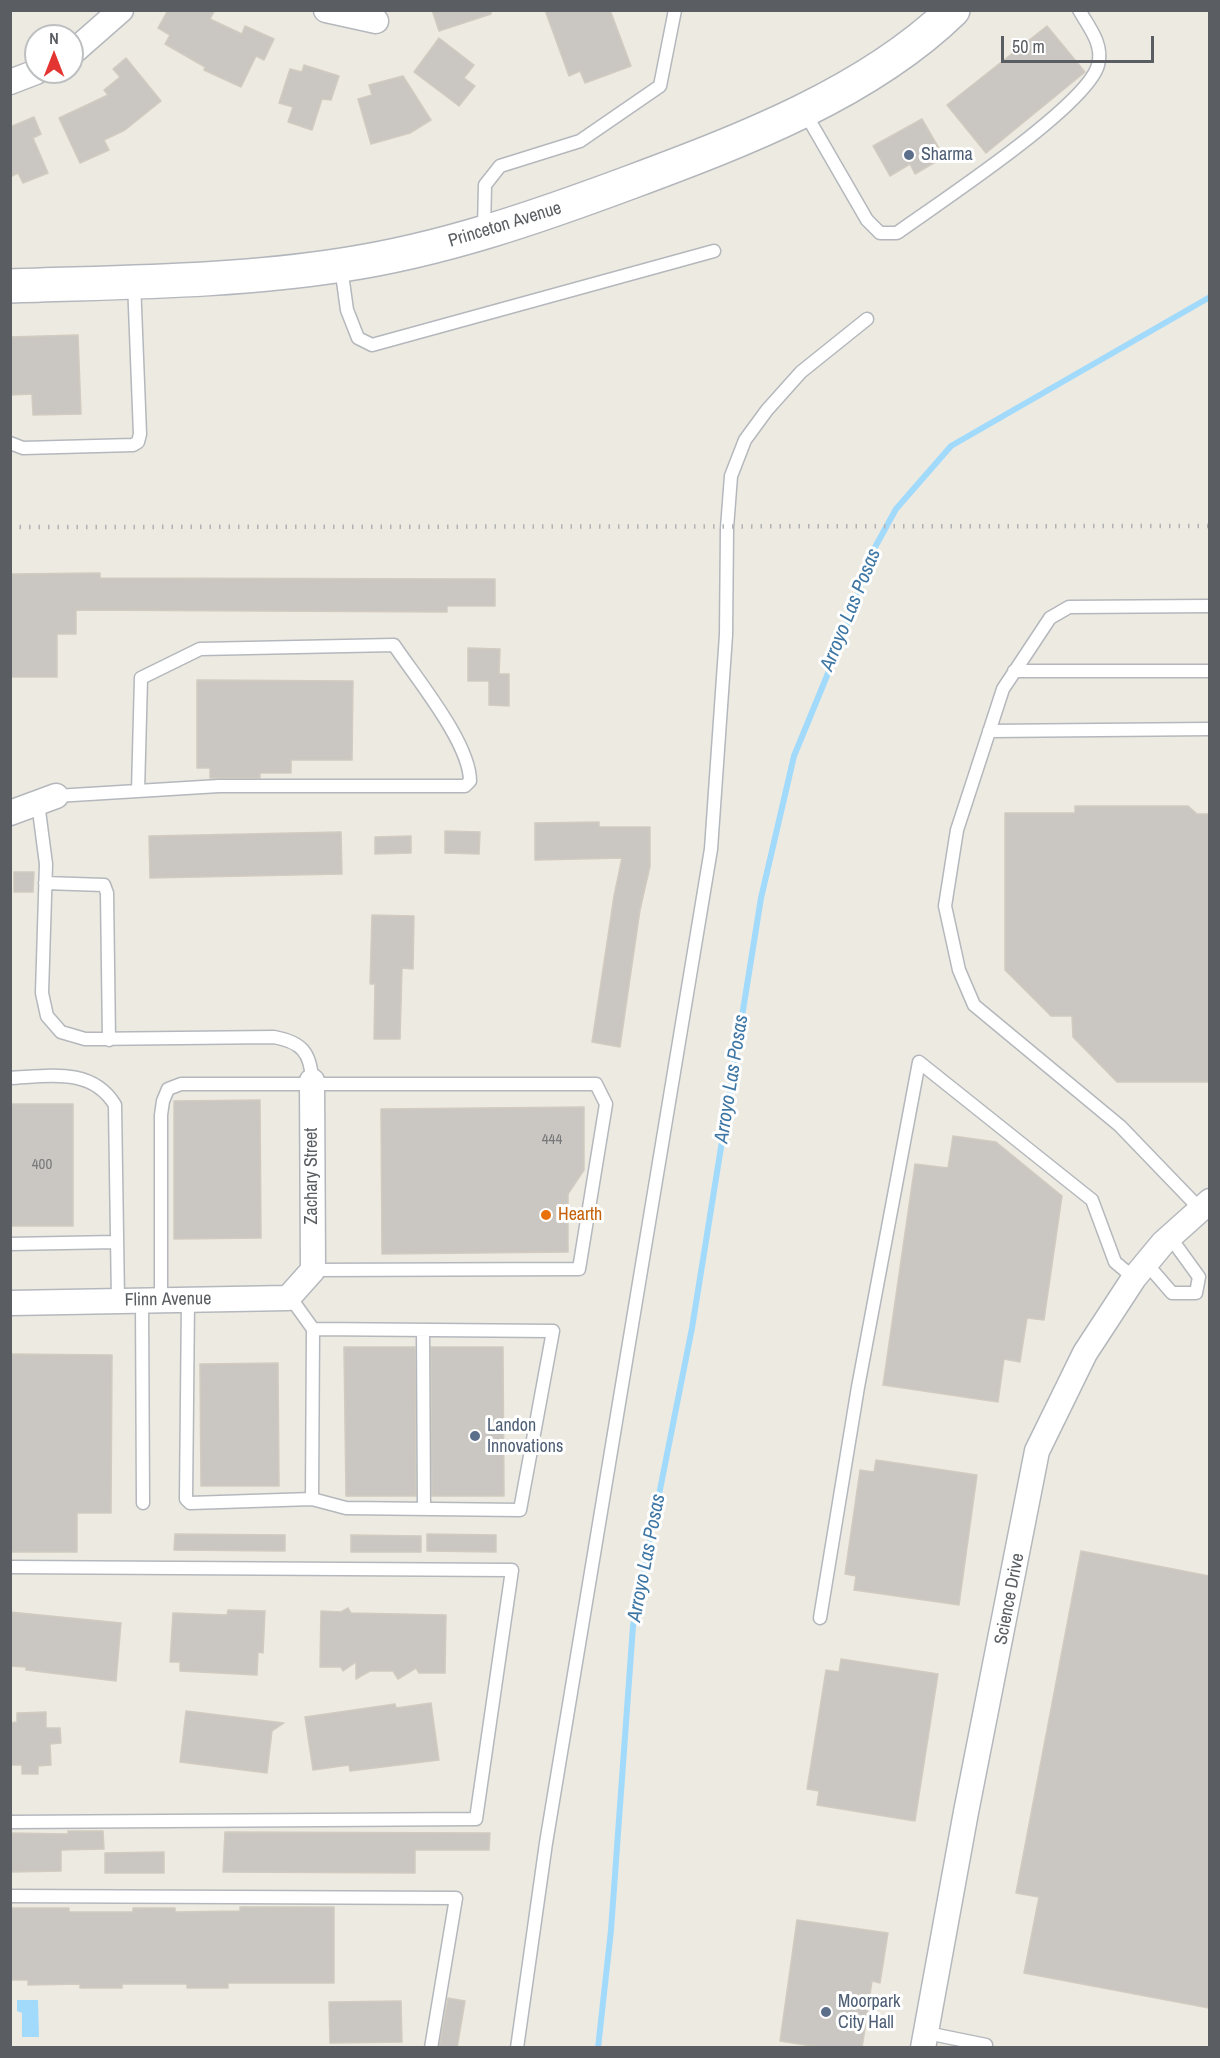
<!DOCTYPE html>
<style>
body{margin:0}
#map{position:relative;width:1220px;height:2058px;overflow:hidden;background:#edeae2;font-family:"Archivo Narrow",sans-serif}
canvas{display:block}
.frame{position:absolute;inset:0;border:12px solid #5a5e62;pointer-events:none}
.north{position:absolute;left:24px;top:24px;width:60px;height:60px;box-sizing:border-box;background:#fff;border:2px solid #bdbfc0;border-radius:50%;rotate:0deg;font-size:16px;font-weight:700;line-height:24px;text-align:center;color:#5a5e62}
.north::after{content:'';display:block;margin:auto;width:21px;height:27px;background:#e33531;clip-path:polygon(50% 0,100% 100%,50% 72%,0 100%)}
.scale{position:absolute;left:1001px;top:36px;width:153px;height:27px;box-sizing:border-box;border:3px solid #5a5e62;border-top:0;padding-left:8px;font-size:18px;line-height:21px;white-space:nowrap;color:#5a5e62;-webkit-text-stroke:4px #fff;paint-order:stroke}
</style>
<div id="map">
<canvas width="1220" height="2058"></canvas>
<div class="frame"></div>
<div class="north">N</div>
<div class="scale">50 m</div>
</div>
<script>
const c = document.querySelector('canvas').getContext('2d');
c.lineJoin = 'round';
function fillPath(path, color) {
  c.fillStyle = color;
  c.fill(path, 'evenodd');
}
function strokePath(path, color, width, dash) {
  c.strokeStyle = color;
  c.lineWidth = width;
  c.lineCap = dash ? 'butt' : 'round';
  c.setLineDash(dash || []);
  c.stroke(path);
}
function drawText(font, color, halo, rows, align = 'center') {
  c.font = font + ' "Archivo Narrow",sans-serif';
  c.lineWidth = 6;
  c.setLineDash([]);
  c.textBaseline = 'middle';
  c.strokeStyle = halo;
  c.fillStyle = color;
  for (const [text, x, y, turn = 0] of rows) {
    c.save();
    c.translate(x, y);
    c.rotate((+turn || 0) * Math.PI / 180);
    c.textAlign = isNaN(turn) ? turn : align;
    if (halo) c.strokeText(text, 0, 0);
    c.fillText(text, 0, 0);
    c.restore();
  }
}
const water = new Path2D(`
 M 17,2000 L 38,2000 L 39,2037 L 22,2037 L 22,2013 L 17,2011 Z`);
const stream = new Path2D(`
 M 598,2048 L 611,1930 L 633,1626 L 692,1328 L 761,898 L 794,756 L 838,649 L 874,549 L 896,509 L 951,446 L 1210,297`);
const building = new Path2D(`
 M 168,10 L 215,10 L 210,19 L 242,34 L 245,26 L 274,39 L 264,60 L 256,56 L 241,87 L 204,70 L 205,67 L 165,44 L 170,35 L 158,28 Z
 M 432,10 L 491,10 L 491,14 L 439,31 Z
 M 545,10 L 610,10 L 631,66 L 585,83 L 580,71 L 569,76 Z
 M 1047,26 L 1085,72 L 986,153 L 947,105 Z
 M 439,38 L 474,65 L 464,78 L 475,86 L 459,106 L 414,72 Z
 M 126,58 L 161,101 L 125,130 L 104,140 L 109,150 L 80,163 L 59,118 L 108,95 L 104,90 L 120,77 L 113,69 Z
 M 304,65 L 339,76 L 331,100 L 322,99 L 312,130 L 288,122 L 293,107 L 279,103 L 290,69 L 302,72 Z
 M 403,76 L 431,120 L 410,133 L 371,144 L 358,99 L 372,95 L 369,85 Z
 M 34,117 L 41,134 L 33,138 L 48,173 L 23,183 L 18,173 L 10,177 L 10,127 Z
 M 922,119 L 944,157 L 915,174 L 910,164 L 890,176 L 873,146 Z
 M 78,335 L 81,414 L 33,415 L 32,394 L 10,395 L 10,337 Z
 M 100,573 L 100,578 L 495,579 L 495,606 L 447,606 L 447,612 L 76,610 L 76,634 L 57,634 L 57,677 L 10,677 L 10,574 Z
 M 468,648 L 500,649 L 499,674 L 509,674 L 509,706 L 489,705 L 489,681 L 468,681 Z
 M 197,680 L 353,681 L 352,760 L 291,760 L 291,773 L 260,773 L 260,778 L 210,778 L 210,768 L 197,768 Z
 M 1075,806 L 1188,806 L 1197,814 L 1209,814 L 1209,1082 L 1117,1082 L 1073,1037 L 1072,1016 L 1051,1016 L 1005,970 L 1005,813 L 1075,813 Z
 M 599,822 L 599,827 L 650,827 L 650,866 L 640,910 L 620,1047 L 592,1042 L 614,896 L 622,858 L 535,860 L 535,823 Z
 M 445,831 L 480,832 L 479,854 L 445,853 Z
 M 341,832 L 342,874 L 150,878 L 149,836 Z
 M 411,836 L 411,853 L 375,854 L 375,837 Z
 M 14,872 L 34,872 L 33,892 L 14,892 Z
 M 372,915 L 414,916 L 413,969 L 402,968 L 400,1039 L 374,1039 L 375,984 L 370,984 Z
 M 260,1100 L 261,1238 L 174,1239 L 174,1101 Z
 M 10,1104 L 73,1104 L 73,1226 L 10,1226 Z
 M 584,1107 L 584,1170 L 568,1194 L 568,1252 L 382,1254 L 381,1109 Z
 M 953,1136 L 996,1142 L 1062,1196 L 1044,1320 L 1027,1318 L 1020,1362 L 1004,1359 L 998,1402 L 883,1385 L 915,1164 L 948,1168 Z
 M 344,1347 L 415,1347 L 416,1496 L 346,1496 Z
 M 431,1347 L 503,1347 L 504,1496 L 432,1496 Z
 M 10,1354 L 112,1355 L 111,1513 L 77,1513 L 77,1552 L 10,1552 Z
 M 278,1363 L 279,1486 L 201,1486 L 200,1364 Z
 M 876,1460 L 977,1475 L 959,1605 L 854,1590 L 856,1576 L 845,1574 L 860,1470 L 874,1472 Z
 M 175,1534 L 285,1535 L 285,1551 L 174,1550 Z
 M 427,1534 L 496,1535 L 496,1552 L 427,1551 Z
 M 351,1535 L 421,1536 L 421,1552 L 351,1552 Z
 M 1081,1551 L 1209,1576 L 1209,2008 L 1024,1973 L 1039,1897 L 1016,1893 Z
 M 348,1608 L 351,1613 L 446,1615 L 445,1673 L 419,1673 L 416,1668 L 398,1679 L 393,1671 L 370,1671 L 356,1679 L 356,1662 L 343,1671 L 341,1667 L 320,1667 L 321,1611 L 341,1612 Z
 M 228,1610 L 265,1611 L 263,1653 L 258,1652 L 257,1675 L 180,1671 L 180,1662 L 170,1662 L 173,1613 L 227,1615 Z
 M 10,1612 L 121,1623 L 116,1681 L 26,1670 L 26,1667 L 10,1666 Z
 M 841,1659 L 938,1674 L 915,1821 L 817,1805 L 819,1791 L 807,1789 L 826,1670 L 839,1672 Z
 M 431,1703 L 439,1760 L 350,1771 L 349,1765 L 313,1770 L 305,1717 L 395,1704 L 396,1708 Z
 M 186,1711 L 284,1723 L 272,1731 L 267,1773 L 180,1762 Z
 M 46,1712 L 46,1728 L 60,1728 L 61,1743 L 50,1744 L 51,1765 L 38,1766 L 38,1774 L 22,1774 L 22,1765 L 10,1765 L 10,1723 L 17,1722 L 17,1713 Z
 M 68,1831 L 103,1831 L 104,1849 L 61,1850 L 61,1871 L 10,1872 L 10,1833 L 68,1834 Z
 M 225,1832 L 490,1833 L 489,1850 L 415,1850 L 415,1873 L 223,1872 Z
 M 164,1852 L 164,1873 L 105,1873 L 105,1853 Z
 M 240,1907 L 334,1907 L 334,1983 L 228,1983 L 228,1988 L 187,1988 L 187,1984 L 122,1984 L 122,1988 L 80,1988 L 80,1984 L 28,1985 L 28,1980 L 10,1980 L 10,1908 L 69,1908 L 69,1912 L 133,1912 L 133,1908 L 175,1908 L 175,1912 L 240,1911 Z
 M 797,1920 L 888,1933 L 880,1983 L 872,1981 L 862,2048 L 824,2048 L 780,2041 Z
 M 448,1998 L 465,2001 L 457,2048 L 439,2048 Z
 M 401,2001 L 402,2042 L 330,2043 L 329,2002 Z`);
const lane = new Path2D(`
 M 804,111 L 867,220 L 880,233 L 897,233 C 937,204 1087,106 1098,65 C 1104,45 1089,27 1079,10
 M 484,229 L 485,185 L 500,166 L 580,141 L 660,86 L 675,10
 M 341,267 L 347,310 L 358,338 L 372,345 L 714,251
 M 10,443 L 23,448 L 133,445 L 138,442 L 140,434 L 134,282
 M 1014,671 L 1210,671
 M 989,731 L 1210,729
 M 56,796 L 219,786 L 465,786 L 470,781 C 470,743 416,678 394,645 L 200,649 L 141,678 L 138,791
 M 38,803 L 46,864 L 42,993 L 47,1016 L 61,1032 L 85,1039 L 274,1037 C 301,1042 311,1052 312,1081
 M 45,883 L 104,885 L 107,893 L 109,1040
 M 10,1078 C 49,1076 92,1067 115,1105 L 118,1301
 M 1200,1209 L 1120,1126 L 974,1005 L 959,970 L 945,906 L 957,830 L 1003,689 L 1050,618 L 1069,607 L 1210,606
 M 10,1244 L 116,1242
 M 1146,1263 L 1172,1293 L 1196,1293 L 1199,1277 L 1170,1237
 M 290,1297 L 313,1329 L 312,1499
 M 188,1300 L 186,1499 L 190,1503 L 312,1499 L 346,1508 L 520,1510 L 553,1331 L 313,1329
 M 142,1301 L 143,1503
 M 161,1301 L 161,1115 L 163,1101 L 168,1089 L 181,1084 L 596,1084 L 606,1104 L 579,1269 L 313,1270
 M 423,1330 L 424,1509
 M 10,1567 L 512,1570 L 476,1819 L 10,1822
 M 820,1618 L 858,1387 L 919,1062 L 1092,1200 L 1115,1262 L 1134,1278
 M 10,1896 L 456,1898 L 431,2048
 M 927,2033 L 986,2045
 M 517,2048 L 546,1843 L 711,849 L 726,635 L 727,528 L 731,476 L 745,440 L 767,410 L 801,372 L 867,319`);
const street = new Path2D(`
 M 326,10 L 376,21
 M 72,53 L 121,10
 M 10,82 L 36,72
 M 10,813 L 56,796
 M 10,1303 L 288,1298 L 313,1270 L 312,1081
 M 923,2048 L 966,1812 L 1037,1451 L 1085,1353 L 1134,1278 L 1163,1243 L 1210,1201`);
const secondary = new Path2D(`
 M 10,286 C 120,282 233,282 342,265 C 442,250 537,217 631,182 C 741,141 868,93 953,10`);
const rail = new Path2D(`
 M 10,527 L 1210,526`);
const markers = [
 [909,155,6,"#5c6f8a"],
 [546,1215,6,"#e8710a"],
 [475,1436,6,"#5c6f8a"],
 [826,2012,6,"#5c6f8a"]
];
const numberNames = [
 ["444",552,1140],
 ["400",42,1165]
];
const serviceNames = [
 ["Sharma",921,155],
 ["Landon",487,1426],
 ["Innovations",487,1447],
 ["Moorpark",838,2002],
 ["City Hall",838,2023]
];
const streetNames = [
 ["Princeton Avenue",505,225,-17],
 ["Zachary Street",312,1176,-90],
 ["Flinn Avenue",168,1300,-1],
 ["Science Drive",1010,1599,-79]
];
const foodNames = [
 ["Hearth",558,1215]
];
const waterNames = [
 ["Arroyo Las Posas",851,610,-68],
 ["Arroyo Las Posas",732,1079,-81],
 ["Arroyo Las Posas",647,1558,-79]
];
fillPath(water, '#a2dafc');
strokePath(stream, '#a2dafc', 6);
fillPath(building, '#cac6c1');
strokePath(building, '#d1cbc0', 1.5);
strokePath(lane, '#b4b8bc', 15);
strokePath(street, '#b4b8bc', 27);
strokePath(secondary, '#b3b7bc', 36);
strokePath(lane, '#fff', 12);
strokePath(street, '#fff', 24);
strokePath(secondary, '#fff', 33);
strokePath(rail, '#b1b2b2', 4.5, [1.5, 8]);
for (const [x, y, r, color] of markers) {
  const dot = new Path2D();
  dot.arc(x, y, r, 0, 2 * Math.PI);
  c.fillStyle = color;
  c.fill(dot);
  strokePath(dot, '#fff', 2);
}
drawText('15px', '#76787a', null, numberNames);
drawText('18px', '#4e5e75', '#fff', serviceNames, 'left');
drawText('18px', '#5a5e62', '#fff', streetNames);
drawText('18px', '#c56008', '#fff', foodNames, 'left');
drawText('italic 20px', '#3e76a4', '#fff', waterNames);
</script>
